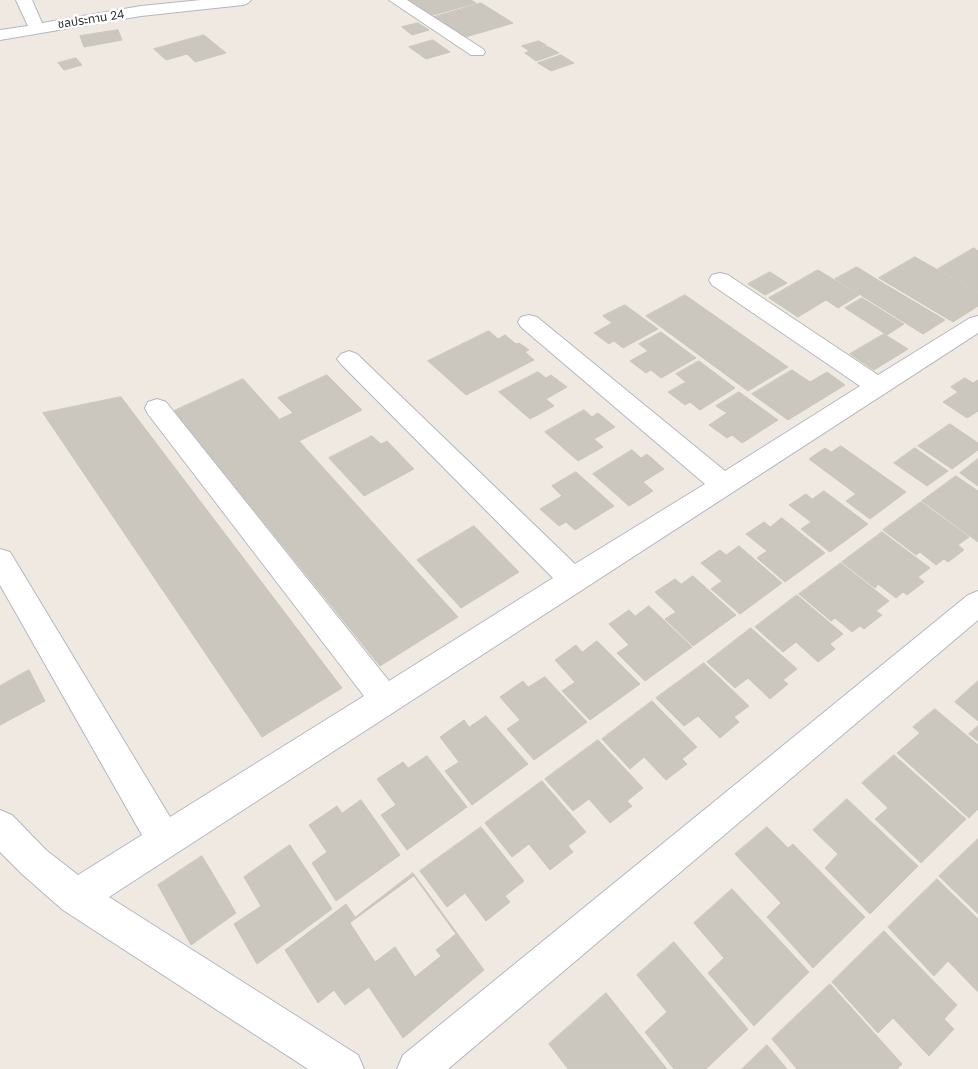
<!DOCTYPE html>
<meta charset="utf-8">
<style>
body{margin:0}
canvas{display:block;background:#efe9e1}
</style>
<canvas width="978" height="1069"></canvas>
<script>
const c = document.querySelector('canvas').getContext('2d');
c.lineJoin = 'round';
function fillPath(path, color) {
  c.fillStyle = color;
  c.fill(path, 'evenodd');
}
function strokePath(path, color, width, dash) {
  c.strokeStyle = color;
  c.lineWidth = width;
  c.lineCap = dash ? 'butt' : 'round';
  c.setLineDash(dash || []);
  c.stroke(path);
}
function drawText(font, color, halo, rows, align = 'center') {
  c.font = font + ' "DM Sans","Noto Sans Thai",sans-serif';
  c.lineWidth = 5;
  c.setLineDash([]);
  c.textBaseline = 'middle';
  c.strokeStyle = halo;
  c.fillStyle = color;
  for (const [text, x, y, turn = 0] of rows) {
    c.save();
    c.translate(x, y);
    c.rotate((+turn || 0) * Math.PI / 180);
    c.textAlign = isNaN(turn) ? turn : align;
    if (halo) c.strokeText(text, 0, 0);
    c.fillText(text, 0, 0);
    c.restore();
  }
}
const building = new Path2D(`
 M 409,0 L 471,0 L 476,3 L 433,15 Z
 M 481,3 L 513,23 L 466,37 L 434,17 Z
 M 418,23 L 429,30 L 412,35 L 402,27 Z
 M 118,30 L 122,40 L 84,47 L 80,36 Z
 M 204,35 L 226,53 L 195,62 L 187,54 L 166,60 L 154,49 Z
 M 433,40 L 450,52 L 426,59 L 409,47 Z
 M 539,41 L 546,45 L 529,51 L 522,46 Z
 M 547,46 L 559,53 L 536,61 L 525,53 Z
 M 561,55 L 574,63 L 551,71 L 538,63 Z
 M 76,58 L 82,65 L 64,70 L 58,63 Z
 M 974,248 L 978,251 L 978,292 L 938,269 Z
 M 915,257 L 978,293 L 978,306 L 953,322 L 879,278 Z
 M 857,267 L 881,282 L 859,294 L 835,279 Z
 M 818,270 L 859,295 L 838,308 L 826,300 L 798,317 L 769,298 Z
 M 770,272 L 787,283 L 765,295 L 748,284 Z
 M 881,282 L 945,320 L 923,334 L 859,294 Z
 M 685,295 L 788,367 L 748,391 L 646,316 Z
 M 862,298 L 904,324 L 887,335 L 845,308 Z
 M 625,305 L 658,329 L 623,348 L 614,341 L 609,344 L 594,333 L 612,323 L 603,316 Z
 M 489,331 L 498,339 L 505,335 L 516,344 L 519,343 L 529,350 L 525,352 L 534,360 L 466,395 L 428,361 Z
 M 661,332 L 696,358 L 661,378 L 651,370 L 646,373 L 630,361 L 648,351 L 639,344 Z
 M 884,334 L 908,349 L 874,370 L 850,354 Z
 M 699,361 L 735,388 L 700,410 L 690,402 L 685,405 L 668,392 L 686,382 L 676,374 Z
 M 792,370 L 810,382 L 827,372 L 845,385 L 788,420 L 752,394 Z
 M 538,372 L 546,378 L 551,375 L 567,387 L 546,399 L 554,406 L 530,419 L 499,392 Z
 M 327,375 L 362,410 L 299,441 L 280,419 L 293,413 L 278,398 Z
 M 965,378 L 973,383 L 978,380 L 978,411 L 967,418 L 943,402 L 958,392 L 951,387 Z
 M 243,379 L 458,617 L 380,666 L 174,411 Z
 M 739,392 L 778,420 L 742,443 L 732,435 L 727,438 L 709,425 L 727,413 L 716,406 Z
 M 121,397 L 342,688 L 262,737 L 43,413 Z
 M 584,410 L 592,417 L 598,413 L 615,427 L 594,439 L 603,447 L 578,461 L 545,432 Z
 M 950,424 L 978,443 L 978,450 L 952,469 L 918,446 Z
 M 372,436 L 381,444 L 387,441 L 414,469 L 364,496 L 329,458 Z
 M 841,446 L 906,492 L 870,519 L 846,501 L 856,494 L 809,459 L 825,448 L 831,452 Z
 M 915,448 L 948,471 L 927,486 L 894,463 Z
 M 632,450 L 641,458 L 647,454 L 664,469 L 643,482 L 653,491 L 629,506 L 593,474 Z
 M 978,459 L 978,486 L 960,473 Z
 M 576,472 L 614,506 L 575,530 L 566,522 L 559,526 L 540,509 L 562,496 L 552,486 Z
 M 956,476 L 978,491 L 978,542 L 922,501 Z
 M 824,491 L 868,524 L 830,552 L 801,529 L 811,522 L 789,505 L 806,494 L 812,499 Z
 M 921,502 L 969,537 L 958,545 L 964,550 L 948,562 L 944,559 L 936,565 L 920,552 L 916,555 L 883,530 Z
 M 782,518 L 825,553 L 785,582 L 757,558 L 767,551 L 746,534 L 764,522 L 770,527 Z
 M 474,526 L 519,572 L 461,608 L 417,560 Z
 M 882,532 L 930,568 L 918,577 L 924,582 L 907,595 L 903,592 L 896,598 L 878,584 L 875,588 L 842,562 Z
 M 739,546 L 782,583 L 740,614 L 711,589 L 722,581 L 701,563 L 720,550 L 726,555 Z
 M 841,563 L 889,601 L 876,611 L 882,615 L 864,629 L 860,626 L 852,632 L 835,618 L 831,621 L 799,594 Z
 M 693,576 L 736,615 L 693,646 L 665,619 L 676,612 L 655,592 L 675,579 L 681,584 Z
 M 797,595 L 843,634 L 830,644 L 835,649 L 818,662 L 796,642 L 783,652 L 755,627 Z
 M 649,606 L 692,647 L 645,681 L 617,653 L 629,645 L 609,624 L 629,610 L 635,616 Z
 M 751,628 L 797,669 L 783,680 L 788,684 L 770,699 L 748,678 L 735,688 L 707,662 Z
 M 597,641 L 640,684 L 590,720 L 562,691 L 575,682 L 555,660 L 576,645 L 582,652 Z
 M 704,663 L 749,706 L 734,717 L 739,722 L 720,738 L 698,716 L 684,726 L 656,698 Z
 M 29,670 L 45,701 L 0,725 L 0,686 Z
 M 545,677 L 587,722 L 534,760 L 507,729 L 520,720 L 500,697 L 523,681 L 528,687 Z
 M 978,681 L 978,721 L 955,702 Z
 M 652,701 L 697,747 L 682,759 L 687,764 L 666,780 L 644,757 L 630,769 L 602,739 Z
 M 935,709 L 978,745 L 978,809 L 969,818 L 897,753 L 920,733 L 913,727 Z
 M 486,716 L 528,764 L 472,805 L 445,771 L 459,762 L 440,737 L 464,720 L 469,727 Z
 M 978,726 L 978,741 L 969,734 Z
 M 598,740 L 643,788 L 627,801 L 632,806 L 610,823 L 589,799 L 573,811 L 545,779 Z
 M 894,755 L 966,819 L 921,863 L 875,819 L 888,808 L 862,783 Z
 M 427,756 L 467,807 L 407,850 L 381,815 L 396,805 L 377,779 L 403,762 L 408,768 Z
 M 542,781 L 586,832 L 568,846 L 573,852 L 550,870 L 529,844 L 512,857 L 485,823 Z
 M 847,799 L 918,866 L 870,914 L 825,868 L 838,854 L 813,830 Z
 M 361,800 L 400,855 L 336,901 L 312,863 L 327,852 L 309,825 L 337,806 L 342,813 Z
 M 481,827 L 524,881 L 505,896 L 510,902 L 486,921 L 465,893 L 447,907 L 420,871 Z
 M 767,827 L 788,848 L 793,844 L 865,917 L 813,968 L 767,917 L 781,903 L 735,854 Z
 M 978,839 L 978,914 L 939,876 Z
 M 290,845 L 332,909 L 257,964 L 234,924 L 261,906 L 244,877 Z
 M 202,856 L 236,913 L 191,945 L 158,885 Z
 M 413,873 L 484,970 L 403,1038 L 369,987 L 345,1005 L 334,990 L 318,1003 L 285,950 L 346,904 L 355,917 Z
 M 414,876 L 456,934 L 436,950 L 441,956 L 415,977 L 395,947 L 375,962 L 350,923 Z
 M 937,879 L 978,919 L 978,992 L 948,961 L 934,976 L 888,927 Z
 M 732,889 L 809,972 L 754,1026 L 708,973 L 724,958 L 694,923 Z
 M 884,931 L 957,1005 L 944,1019 L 954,1029 L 929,1056 L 893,1018 L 878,1033 L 832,982 Z
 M 674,942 L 748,1029 L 706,1069 L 674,1069 L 645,1032 L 667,1012 L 637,975 Z
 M 830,984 L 902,1064 L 897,1069 L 797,1069 L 772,1039 Z
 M 606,993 L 667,1069 L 568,1069 L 549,1044 Z
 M 767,1045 L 787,1069 L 742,1069 Z`);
const street = new Path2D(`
 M 16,0 L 32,0 L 42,23 L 141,6 L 201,0 L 251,0 L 248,3 L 243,5 L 141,16 L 0,40 L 0,30 L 28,26 Z
 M 389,0 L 407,0 L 483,49 L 485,52 L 483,55 L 471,55 Z
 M 720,273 L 728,275 L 878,375 L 970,318 L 978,316 L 978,333 L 109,897 L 358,1055 L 364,1069 L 308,1069 L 63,910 L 22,874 L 0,852 L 0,810 L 12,815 L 46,850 L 78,875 L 142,835 L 0,585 L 0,549 L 10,552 L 170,817 L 364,696 L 148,414 L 145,408 L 148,402 L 157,399 L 166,402 L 389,681 L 553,578 L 341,364 L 337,359 L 341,354 L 349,351 L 357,354 L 575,564 L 705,484 L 521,327 L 518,322 L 521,317 L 529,315 L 537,317 L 725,471 L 860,386 L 712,285 L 709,280 L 712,275 Z
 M 978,591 L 978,620 L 448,1069 L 397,1069 L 403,1055 L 968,595 Z`);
const farStreetnames = [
 ["ชลประทาน 24",91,20,-9]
];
fillPath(building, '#cbc7bf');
strokePath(building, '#cbc5ba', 1);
strokePath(street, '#b4b7c1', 2);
fillPath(street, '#fff');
drawText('12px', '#2e2e2e', '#fff', farStreetnames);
</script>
